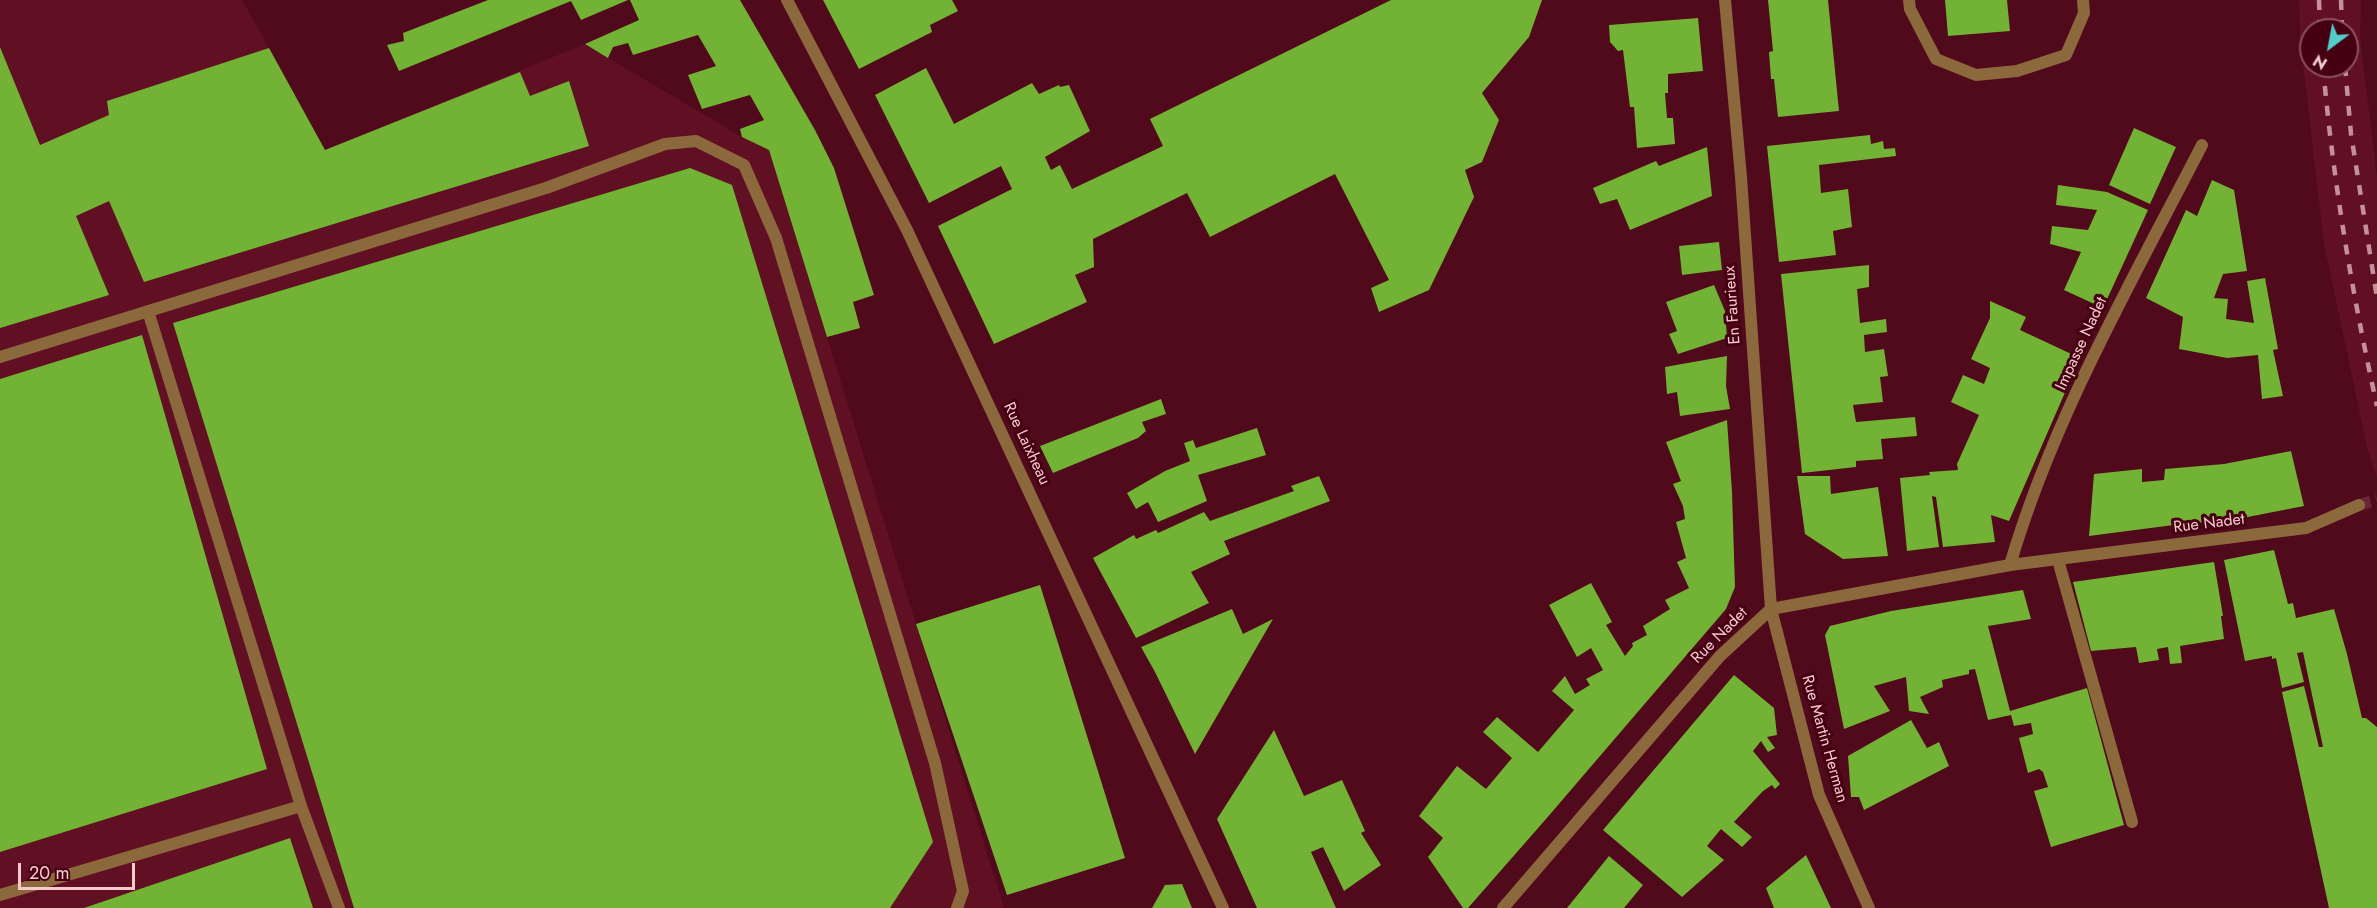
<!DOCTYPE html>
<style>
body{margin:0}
#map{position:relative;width:2377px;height:908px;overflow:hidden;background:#51091c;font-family:Jost,sans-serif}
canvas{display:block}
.north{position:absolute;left:2299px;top:18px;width:60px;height:60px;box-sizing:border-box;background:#450012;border:2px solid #8c505d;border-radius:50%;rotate:212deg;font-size:16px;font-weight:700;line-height:24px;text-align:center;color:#f6c9cd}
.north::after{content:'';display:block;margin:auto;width:21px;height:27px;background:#53cdca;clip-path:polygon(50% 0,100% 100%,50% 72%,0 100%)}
.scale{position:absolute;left:18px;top:863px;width:117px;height:27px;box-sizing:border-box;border:3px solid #f6c9cd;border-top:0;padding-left:8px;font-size:18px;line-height:21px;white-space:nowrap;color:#f6c9cd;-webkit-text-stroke:4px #450012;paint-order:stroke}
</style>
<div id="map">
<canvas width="2377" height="908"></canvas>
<div class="north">N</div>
<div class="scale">20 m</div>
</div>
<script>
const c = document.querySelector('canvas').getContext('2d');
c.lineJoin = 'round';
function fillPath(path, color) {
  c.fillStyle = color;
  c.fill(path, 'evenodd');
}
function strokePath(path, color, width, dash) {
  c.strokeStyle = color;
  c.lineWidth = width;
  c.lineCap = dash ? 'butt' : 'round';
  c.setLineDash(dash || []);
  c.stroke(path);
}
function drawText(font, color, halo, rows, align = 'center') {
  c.font = font + ' Jost,sans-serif';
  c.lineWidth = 6;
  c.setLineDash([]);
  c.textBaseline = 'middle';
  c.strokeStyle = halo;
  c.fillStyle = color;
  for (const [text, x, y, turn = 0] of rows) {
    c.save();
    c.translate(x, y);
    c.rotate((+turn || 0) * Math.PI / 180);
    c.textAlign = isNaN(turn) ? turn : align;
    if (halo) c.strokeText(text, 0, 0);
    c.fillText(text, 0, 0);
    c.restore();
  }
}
const built = new Path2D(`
 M 0,0 L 242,0 L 325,150 L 585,44 L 742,137 L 769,150 L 1004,908 L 0,908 Z
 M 2299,0 L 2361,0 L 2360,38 L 2377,177 L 2377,478 L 2367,447 L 2324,244 L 2300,38 ZM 2311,30 L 2347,30 L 2347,66 L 2311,66 Z`);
const building = new Path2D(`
 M 488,0 L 628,0 L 581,20 L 571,1 L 399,71 L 387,45 L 404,41 L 403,33 Z
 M 630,0 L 740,0 L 815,130 L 834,168 L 874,295 L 853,302 L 860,328 L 827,337 L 769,150 L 742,137 L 740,129 L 764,120 L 750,95 L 702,109 L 688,75 L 716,66 L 698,35 L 633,55 L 628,43 L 613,47 L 608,58 L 585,44 L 639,20 Z
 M 823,0 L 952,0 L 958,11 L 930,25 L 932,32 L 859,69 Z
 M 1391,0 L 1542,0 L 1529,37 L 1482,93 L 1499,120 L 1482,162 L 1465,170 L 1474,197 L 1429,290 L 1379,312 L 1371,288 L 1389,280 L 1335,174 L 1210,237 L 1187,193 L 1093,239 L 1094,267 L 1075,275 L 1087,302 L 994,344 L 938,226 L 1012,189 L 1001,166 L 929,203 L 875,95 L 926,68 L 954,124 L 1032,83 L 1039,94 L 1059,85 L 1060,87 L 1069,85 L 1090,131 L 1045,157 L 1051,170 L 1060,165 L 1072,189 L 1163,146 L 1150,119 Z
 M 1768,0 L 1828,0 L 1839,111 L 1778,117 L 1774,79 L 1771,79 L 1769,52 L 1773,51 Z
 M 1945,0 L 2007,0 L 2010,31 L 1948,36 Z
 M 1698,18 L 1703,71 L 1668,74 L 1668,93 L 1665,93 L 1667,118 L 1673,118 L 1675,144 L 1637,148 L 1634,107 L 1630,107 L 1623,50 L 1618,51 L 1610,42 L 1609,25 Z
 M 0,47 L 40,145 L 109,115 L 107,101 L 269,48 L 325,150 L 520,72 L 530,96 L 569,81 L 589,146 L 144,282 L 109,201 L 76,216 L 109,295 L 0,328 Z
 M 2134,128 L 2176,147 L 2150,204 L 2109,185 Z
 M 1870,135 L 1871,144 L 1883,141 L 1884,149 L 1895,148 L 1896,156 L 1819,165 L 1821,193 L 1848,189 L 1852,227 L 1833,231 L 1836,255 L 1779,262 L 1767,146 Z
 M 1707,147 L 1712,196 L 1630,230 L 1617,199 L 1600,204 L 1593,188 L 1656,161 L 1659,166 Z
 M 690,168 L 732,185 L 933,842 L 890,908 L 354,908 L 173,323 Z
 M 2212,180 L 2234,190 L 2247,271 L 2223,274 L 2214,298 L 2228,299 L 2226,319 L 2254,323 L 2247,281 L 2265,278 L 2278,349 L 2273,350 L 2283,396 L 2262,399 L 2258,355 L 2227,358 L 2179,349 L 2183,317 L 2146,298 L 2186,210 L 2197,216 Z
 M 2058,185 L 2107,192 L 2148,210 L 2103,308 L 2064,290 L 2081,252 L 2050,244 L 2052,226 L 2088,230 L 2097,210 L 2056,205 Z
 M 1719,242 L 1722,270 L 1682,275 L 1679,246 Z
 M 1869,265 L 1869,287 L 1857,289 L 1860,323 L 1886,319 L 1887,332 L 1864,335 L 1865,352 L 1884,349 L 1888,376 L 1880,377 L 1883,402 L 1853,405 L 1856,422 L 1915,417 L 1917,436 L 1881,439 L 1883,459 L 1856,461 L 1856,467 L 1802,473 L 1781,274 Z
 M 1714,285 L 1725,311 L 1727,338 L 1678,354 L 1669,334 L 1677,331 L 1666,302 Z
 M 1990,301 L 2026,317 L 2020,330 L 2080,358 L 2009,521 L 1991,515 L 1995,542 L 1943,547 L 1936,497 L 1932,496 L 1939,547 L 1907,551 L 1900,478 L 1930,475 L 1929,472 L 1958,470 L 1957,464 L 1979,415 L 1951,402 L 1963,375 L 1984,384 L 1990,368 L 1971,359 L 1990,318 Z
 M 142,335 L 267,769 L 0,852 L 0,379 Z
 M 1727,356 L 1726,386 L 1730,409 L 1680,416 L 1677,392 L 1667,394 L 1665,367 Z
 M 1161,399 L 1166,414 L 1142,422 L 1146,431 L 1138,438 L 1053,473 L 1040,446 Z
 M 1727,420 L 1732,492 L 1735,587 L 1726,609 L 1546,819 L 1468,908 L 1463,908 L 1428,857 L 1443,838 L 1419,816 L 1457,766 L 1486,789 L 1512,758 L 1483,732 L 1497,717 L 1538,752 L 1574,710 L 1552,691 L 1565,676 L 1575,694 L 1590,685 L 1586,679 L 1603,670 L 1591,648 L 1577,657 L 1549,605 L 1591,583 L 1612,622 L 1606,625 L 1625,656 L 1633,646 L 1632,643 L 1647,635 L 1643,626 L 1670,609 L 1665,600 L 1689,588 L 1677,562 L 1686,558 L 1676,522 L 1685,519 L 1683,506 L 1673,484 L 1681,481 L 1666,442 Z
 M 1257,428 L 1266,455 L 1198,475 L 1207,501 L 1158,522 L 1148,502 L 1136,509 L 1127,493 L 1165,471 L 1190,461 L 1184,443 L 1193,440 L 1196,448 Z
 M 2291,451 L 2304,506 L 2222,522 L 2189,523 L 2089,536 L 2094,474 L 2142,469 L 2142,482 L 2164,480 L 2165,469 L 2224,464 Z
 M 1319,476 L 1330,501 L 1224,541 L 1230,554 L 1191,572 L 1209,603 L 1136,638 L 1093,558 L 1134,535 L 1136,539 L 1156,530 L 1158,533 L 1204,512 L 1210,521 L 1294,491 L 1291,486 Z
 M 1797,476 L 1830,476 L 1831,494 L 1878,487 L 1888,556 L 1843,559 L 1805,534 Z
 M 2274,550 L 2288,604 L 2293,603 L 2296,618 L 2334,609 L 2347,654 L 2362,718 L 2366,718 L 2377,727 L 2377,908 L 2329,908 L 2282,692 L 2304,686 L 2319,747 L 2323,747 L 2303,652 L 2297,653 L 2304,682 L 2282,688 L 2276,658 L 2272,659 L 2272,656 L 2245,661 L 2224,560 Z
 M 2214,562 L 2223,616 L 2221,616 L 2224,639 L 2180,646 L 2182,663 L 2170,664 L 2168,647 L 2157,649 L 2159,660 L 2139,663 L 2136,647 L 2091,651 L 2073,582 Z
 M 1040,585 L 1125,858 L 1007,895 L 916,624 Z
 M 2023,590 L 2031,619 L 1988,626 L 2010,711 L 2087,688 L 2124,825 L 2051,847 L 2034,791 L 2048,787 L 2043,772 L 2039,769 L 2028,773 L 2019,738 L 2033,734 L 2031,723 L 2014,726 L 2011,715 L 1988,720 L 1975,669 L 1969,670 L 1969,674 L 1942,680 L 1943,687 L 1920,697 L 1929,714 L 1909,711 L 1906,677 L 1874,686 L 1890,711 L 1844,729 L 1825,635 L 1830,626 L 1891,611 Z
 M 1232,609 L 1243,634 L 1273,619 L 1195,754 L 1155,672 L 1141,647 Z
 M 1734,675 L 1774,708 L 1777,735 L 1767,737 L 1775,748 L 1768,752 L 1761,741 L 1753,751 L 1780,784 L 1775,789 L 1772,785 L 1763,791 L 1734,822 L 1752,837 L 1742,847 L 1721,829 L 1707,846 L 1724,860 L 1682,897 L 1603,830 Z
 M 1911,720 L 1927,748 L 1939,742 L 1949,766 L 1864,810 L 1859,797 L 1851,797 L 1848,756 Z
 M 1274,730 L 1304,796 L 1342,780 L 1365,831 L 1361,833 L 1381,865 L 1344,891 L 1323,847 L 1311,852 L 1336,908 L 1257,908 L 1217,819 Z
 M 290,838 L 313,908 L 84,908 Z
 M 1806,855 L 1831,908 L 1774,908 L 1766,888 Z
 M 1609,856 L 1643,885 L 1624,908 L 1567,908 Z
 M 1182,884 L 1192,908 L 1152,908 L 1165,885 Z`);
const streetTunnel = new Path2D(`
 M 2359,505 L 2377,500`);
const lane = new Path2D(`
 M 148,311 L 301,806 L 339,908
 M 0,357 L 546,188 L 665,144 L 696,141 L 744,165 L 776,238 L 935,763 L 963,891 L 957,908
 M 2058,560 L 2132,822
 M 0,895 L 301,806`);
const street = new Path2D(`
 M 787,0 L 907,230 L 1223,908
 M 1725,0 L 1741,177 L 1771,609 L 1819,795 L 1869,908
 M 1909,0 L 1910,9 L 1936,59 L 1976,75 L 2017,71 L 2066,55 L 2084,13 L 2083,0
 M 2010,565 C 2053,418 2132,281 2202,145
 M 1503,908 L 1720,656 L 1771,609 L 2010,565 L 2306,528 L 2359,505`);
const rail = new Path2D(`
 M 2319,0 L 2320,30
 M 2341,0 L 2342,30
 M 2323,66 C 2333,181 2352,293 2377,406
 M 2345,66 L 2351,134 L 2377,298`);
const streetNames = [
 ["En Faurieux",1733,305,-94],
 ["Impasse Nadet",2082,344,-65],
 ["Rue Laixheau",1026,444,65],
 ["Rue Nadet",2209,524,-7],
 ["Rue Nadet",1720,636,-45],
 ["Rue Martin Herman",1824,739,74]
];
fillPath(built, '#611024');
fillPath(building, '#72b234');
strokePath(streetTunnel, '#6a2637', 12, [12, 6]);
strokePath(lane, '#8b693c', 12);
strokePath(street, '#8b693c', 12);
strokePath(rail, '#c59098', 4.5, [10, 10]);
drawText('16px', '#f6c9cd', '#450012', streetNames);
</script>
